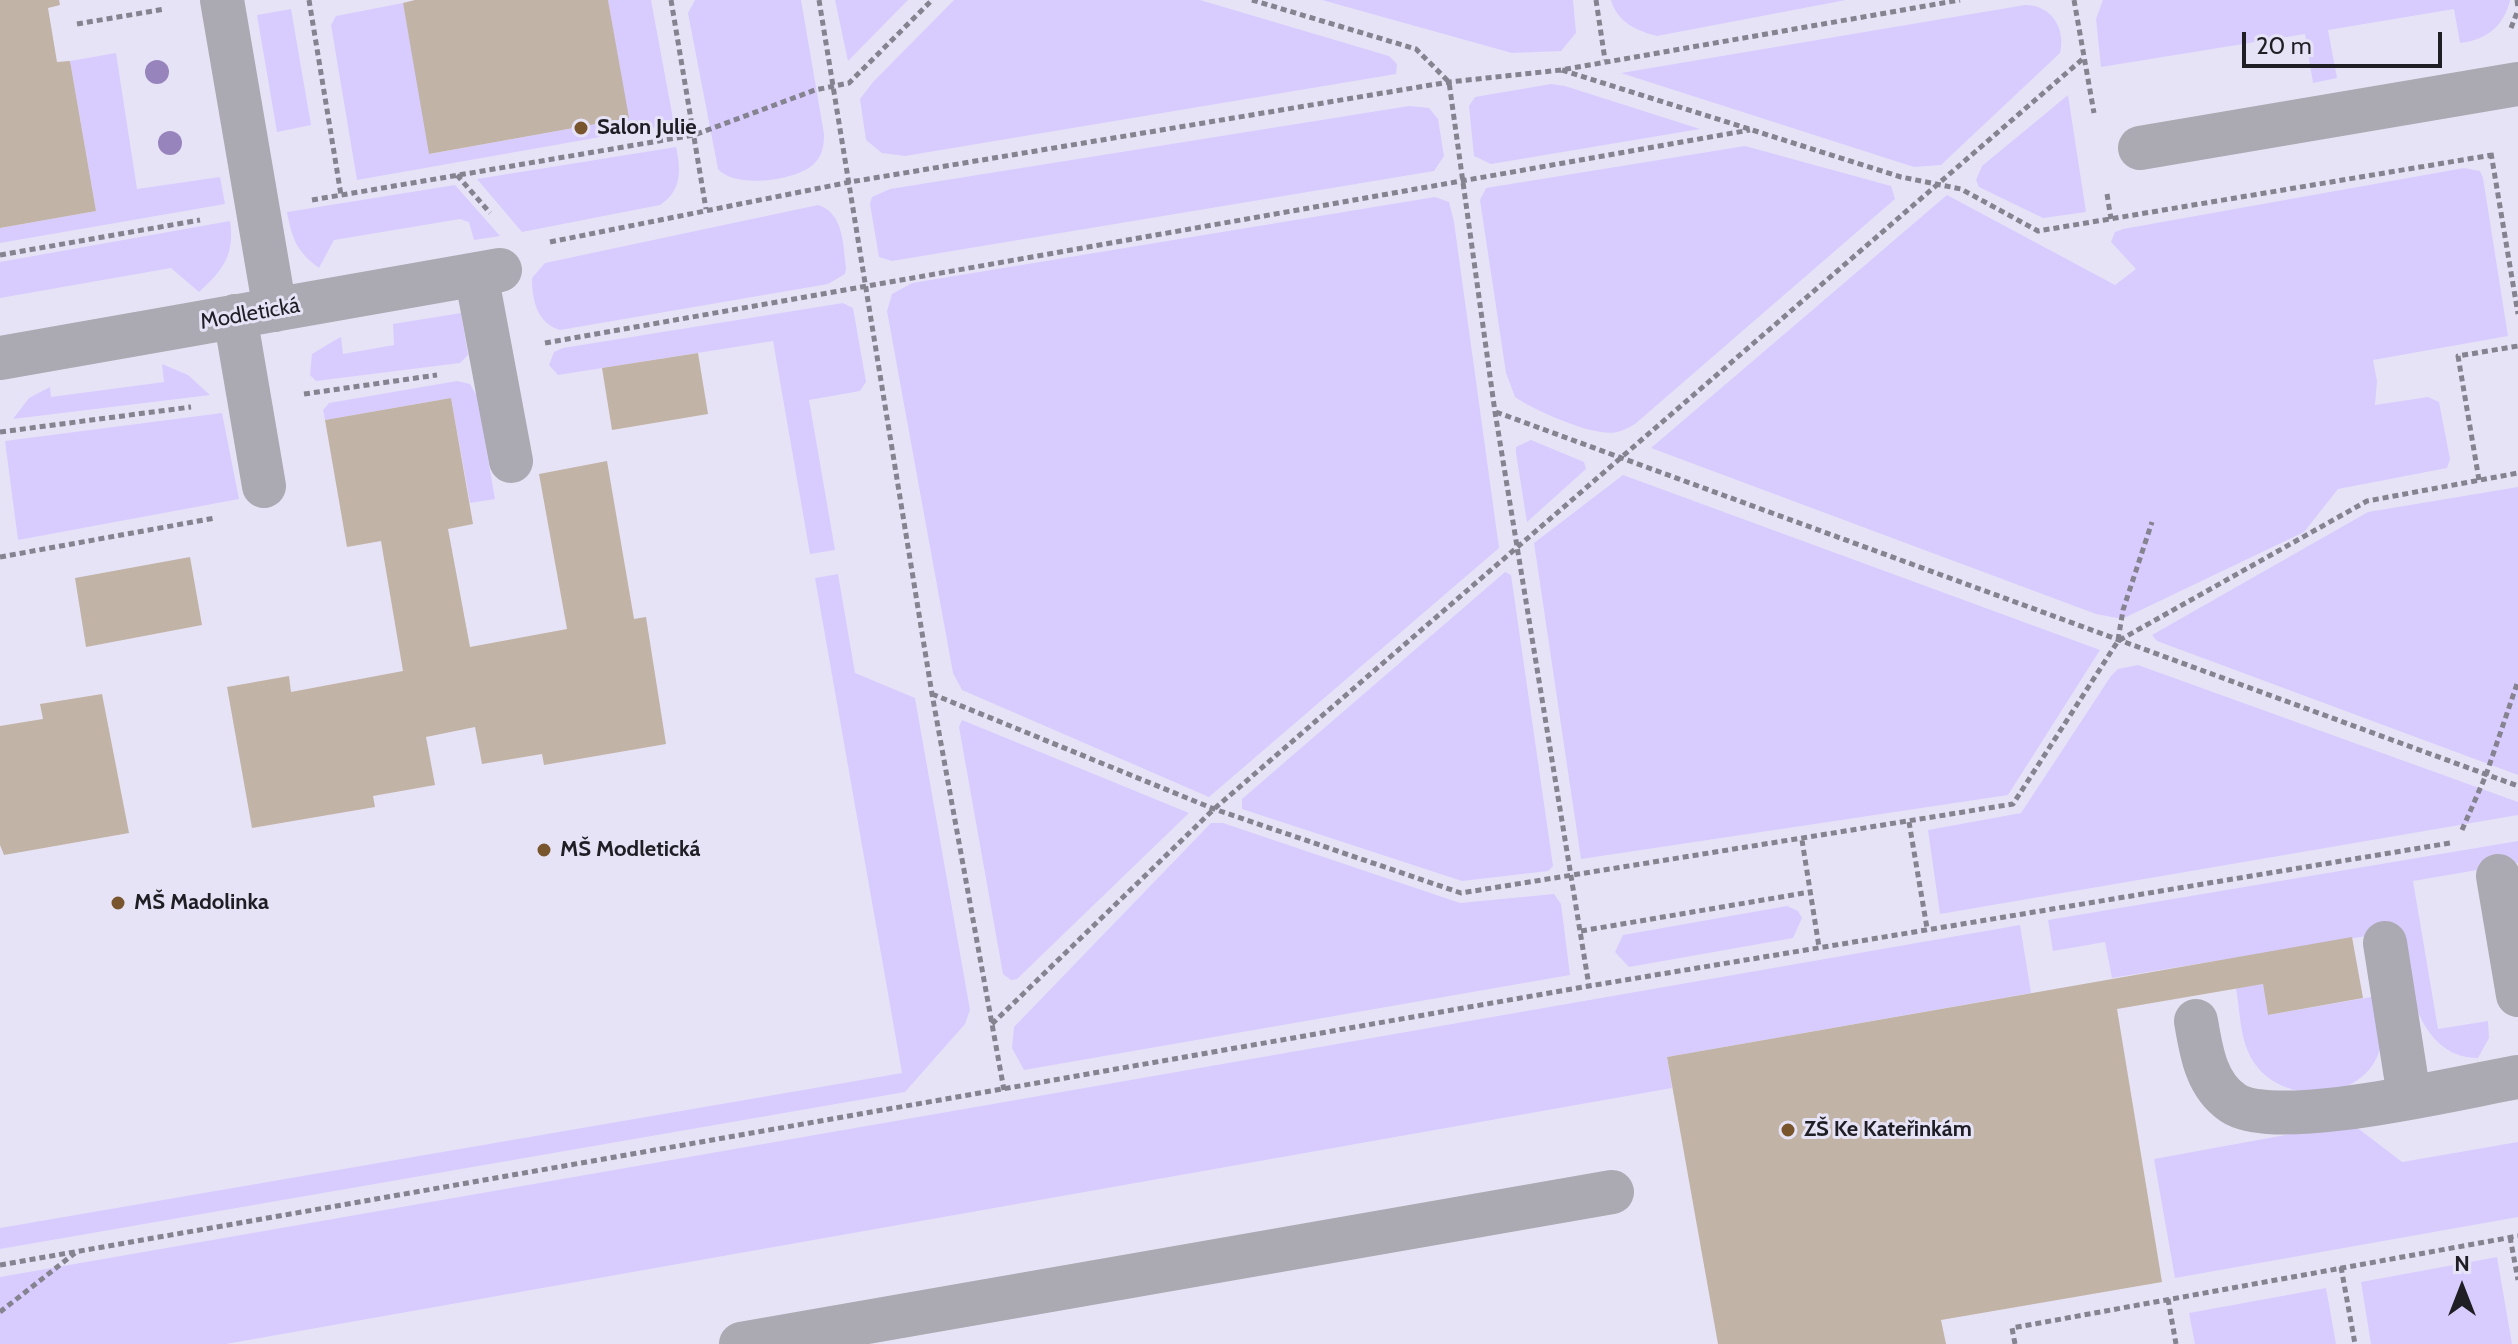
<!DOCTYPE html>
<meta charset="utf-8">
<style>
body{margin:0}
#map{position:relative;width:2518px;height:1344px;overflow:hidden;background:#e7e3f6;font-family:Cabin,sans-serif}
canvas{display:block}
.north{position:absolute;left:2422px;top:1248px;width:80px;height:80px;-webkit-text-stroke:6px #e7e3f6;paint-order:stroke;rotate:0deg;font-size:22px;font-weight:700;line-height:32px;text-align:center;color:#201e25}
.north::after{content:'';display:block;margin:auto;width:28px;height:36px;background:#201e25;clip-path:polygon(50% 0,100% 100%,50% 72%,0 100%)}
.scale{position:absolute;left:2242px;top:32px;width:200px;height:36px;box-sizing:border-box;border:4px solid #201e25;border-top:0;padding-left:10px;font-size:24px;line-height:28px;white-space:nowrap;color:#201e25;-webkit-text-stroke:6px #e7e3f6;paint-order:stroke}
</style>
<div id="map">
<canvas width="2518" height="1344"></canvas>
<div class="north">N</div>
<div class="scale">20 m</div>
</div>
<script>
const c = document.querySelector('canvas').getContext('2d');
c.lineJoin = 'round';
function fillPath(path, color) {
  c.fillStyle = color;
  c.fill(path, 'evenodd');
}
function strokePath(path, color, width, dash) {
  c.strokeStyle = color;
  c.lineWidth = width;
  c.lineCap = dash ? 'butt' : 'round';
  c.setLineDash(dash || []);
  c.stroke(path);
}
function drawText(font, color, halo, rows, align = 'center') {
  c.font = font + ' Cabin,sans-serif';
  c.lineWidth = 6;
  c.setLineDash([]);
  c.textBaseline = 'middle';
  c.strokeStyle = halo;
  c.fillStyle = color;
  for (const [text, x, y, turn = 0] of rows) {
    c.save();
    c.translate(x, y);
    c.rotate((+turn || 0) * Math.PI / 180);
    c.textAlign = isNaN(turn) ? turn : align;
    if (halo) c.strokeText(text, 0, 0);
    c.fillText(text, 0, 0);
    c.restore();
  }
}
const green = new Path2D(`
 M 608,0 L 651,0 L 674,124 L 357,180 L 331,25 L 336,16 L 403,3 L 430,154 L 628,118 Z
 M 695,0 L 801,0 L 824,134 C 824,145 823,155 814,164 C 796,181 735,189 718,169 L 688,13 Z
 M 835,0 L 908,0 L 848,61 Z
 M 954,0 L 1200,0 L 1389,56 L 1397,64 L 1396,74 L 905,156 L 882,153 L 866,140 L 860,99 L 873,82 Z
 M 1322,0 L 1573,0 L 1576,33 L 1561,51 L 1512,53 Z
 M 1611,0 L 1846,0 L 1657,36 C 1637,31 1617,22 1611,0 Z
 M 2103,0 L 2510,0 L 2510,1 C 2503,27 2486,40 2460,43 L 2454,9 L 2328,30 L 2337,78 L 2313,83 L 2305,34 L 2101,67 L 2096,19 Z
 M 2025,5 C 2052,5 2066,29 2060,53 L 1941,165 L 1914,167 L 1621,73 Z
 M 291,9 L 311,125 L 277,132 L 257,15 Z
 M 116,53 L 137,189 L 220,177 L 225,204 L 0,243 L 0,228 L 96,211 L 70,61 Z
 M 1551,84 L 1565,86 L 1700,129 L 1491,164 L 1474,156 L 1469,106 L 1475,97 Z
 M 2068,95 L 2086,212 L 2043,218 L 1979,187 L 1976,180 L 1982,166 Z
 M 1409,106 L 1429,108 L 1438,119 L 1444,156 L 1434,171 L 892,261 L 879,257 L 870,204 L 872,197 L 890,189 Z
 M 1745,146 L 1891,186 L 1895,199 L 1635,424 C 1629,427 1623,431 1617,432 C 1596,438 1533,410 1515,397 L 1506,373 L 1480,200 L 1486,188 Z
 M 676,147 C 681,170 682,191 660,205 L 522,232 L 477,179 Z
 M 2464,168 L 2480,171 L 2483,178 L 2508,336 L 2373,360 L 2377,381 L 2375,405 L 2428,397 L 2439,402 L 2450,459 L 2447,468 L 2338,489 L 2304,532 L 2122,619 L 2096,614 L 1651,448 L 1947,195 L 2115,285 L 2136,269 L 2111,242 L 2115,232 L 2123,229 Z
 M 455,185 L 500,236 L 474,240 L 469,222 L 460,219 L 334,240 L 319,268 C 297,252 292,239 287,212 Z
 M 1435,197 L 1449,202 L 1454,222 L 1499,548 L 1209,797 L 962,690 L 953,673 L 887,311 L 892,294 L 912,283 Z
 M 818,205 C 844,213 843,245 846,268 L 845,274 L 828,284 L 560,330 C 537,323 532,300 532,278 L 545,263 Z
 M 230,221 C 235,255 223,270 199,292 L 171,268 L 0,298 L 0,262 Z
 M 843,303 L 853,308 L 866,382 L 860,391 L 809,400 L 835,550 L 810,554 L 773,341 L 558,375 L 549,365 L 554,352 L 563,348 Z
 M 461,313 L 468,355 L 460,363 L 316,381 L 310,375 L 312,354 L 337,339 L 341,337 L 343,354 L 394,345 L 393,324 Z
 M 162,364 L 188,375 L 210,395 L 13,419 L 29,398 L 50,387 L 51,397 L 164,382 Z
 M 457,381 L 470,384 L 477,396 L 495,499 L 470,503 L 451,398 L 325,420 L 323,410 L 329,403 Z
 M 222,413 L 239,499 L 18,540 L 5,441 Z
 M 1531,440 L 1584,462 L 1586,469 L 1527,522 L 1516,453 L 1516,447 Z
 M 1623,475 L 2100,650 L 2008,795 L 1581,859 L 1534,543 Z
 M 2518,487 L 2518,775 L 2157,641 L 2152,635 L 2368,512 Z
 M 1505,572 L 1511,575 L 1553,866 L 1548,871 L 1462,881 L 1242,809 L 1242,799 Z
 M 838,574 L 855,673 L 915,698 L 970,1010 L 965,1024 L 905,1092 L 0,1249 L 0,1228 L 902,1073 L 815,578 Z
 M 2138,665 L 2518,802 L 2518,815 L 1940,914 L 1928,830 L 2021,813 L 2111,676 L 2118,669 Z
 M 962,720 L 1189,813 L 1017,979 L 1011,980 L 1003,974 L 959,727 Z
 M 1211,823 L 1223,823 L 1460,903 L 1554,894 L 1561,904 L 1570,975 L 1024,1070 L 1012,1048 L 1014,1027 Z
 M 2518,841 L 2518,863 L 2413,881 L 2438,1029 L 2488,1021 L 2489,1038 L 2478,1058 C 2416,1058 2406,975 2397,931 L 2112,978 L 2105,942 L 2053,951 L 2048,920 Z
 M 1787,906 L 1798,911 L 1802,918 L 1793,938 L 1629,967 L 1615,952 L 1623,935 Z
 M 2020,925 L 2031,993 L 1667,1057 L 1672,1088 L 226,1344 L 0,1344 L 0,1277 Z
 M 2263,984 L 2268,1015 L 2377,996 C 2378,1012 2384,1037 2379,1052 C 2361,1104 2280,1105 2253,1061 C 2240,1041 2240,1011 2236,988 Z
 M 2351,1123 L 2402,1162 L 2518,1142 L 2518,1217 L 2175,1278 L 2154,1159 Z
 M 2497,1257 L 2512,1344 L 2371,1344 L 2361,1282 Z
 M 2326,1288 L 2336,1344 L 2195,1344 L 2189,1313 Z`);
const building = new Path2D(`
 M 0,0 L 59,0 L 60,5 L 48,8 L 57,62 L 70,61 L 96,211 L 0,228 Z
 M 415,0 L 608,0 L 629,118 L 429,154 L 403,3 Z
 M 698,353 L 708,414 L 612,430 L 602,368 Z
 M 451,398 L 473,524 L 448,529 L 470,647 L 567,629 L 539,474 L 607,461 L 634,619 L 646,617 L 666,744 L 544,765 L 542,754 L 482,764 L 475,727 L 426,737 L 435,785 L 373,796 L 375,807 L 252,828 L 227,687 L 289,676 L 291,692 L 403,671 L 381,541 L 347,547 L 325,420 Z
 M 190,557 L 202,625 L 86,647 L 75,578 Z
 M 102,694 L 129,833 L 4,855 L 0,845 L 0,726 L 43,719 L 40,704 Z
 M 2352,937 L 2363,998 L 2268,1015 L 2263,984 L 2117,1009 L 2162,1282 L 1941,1320 L 1946,1344 L 1718,1344 L 1667,1057 Z`);
const path = new Path2D(`
 M 309,0 L 341,195
 M 671,0 L 706,209
 M 819,0 L 932,694 L 1004,1090
 M 1252,0 L 1416,49 L 1449,82 L 1495,412 L 1589,986
 M 1596,0 L 1605,60
 M 2074,0 L 2094,113
 M 2517,0 L 2518,8
 M 77,24 L 165,9
 M 2511,28 L 2518,10
 M 1562,70 L 1901,177 L 1961,189 L 2038,231 L 2492,155
 M 2491,153 L 2518,314
 M 457,175 L 490,213
 M 2107,194 L 2111,219
 M 312,200 L 694,135 L 815,90 L 849,83 L 932,0
 M 550,242 L 850,182 L 1449,82 L 1561,70 L 1960,0
 M 0,255 L 200,220
 M 545,343 L 1750,130
 M 304,394 L 437,375
 M 1496,412 L 2518,786
 M 0,432 L 191,407
 M 2479,480 L 2458,356 L 2518,346
 M 0,557 L 215,518
 M 2118,640 L 2123,610 L 2152,522
 M 932,694 L 1214,809 L 1461,893 L 2013,804 L 2118,641 L 2367,501 L 2518,473
 M 1909,822 L 1927,928
 M 2462,830 L 2486,775 L 2518,681
 M 1802,840 L 1819,947
 M 1581,931 L 1810,892
 M 992,1024 L 1214,809 L 2085,57
 M 2510,1237 L 2518,1280
 M 0,1265 L 1589,986 L 2450,843
 M 2341,1267 L 2355,1344
 M 2168,1299 L 2176,1344
 M 0,1312 L 75,1253
 M 2015,1344 L 2012,1328 L 2518,1236`);
const minor = new Path2D(`
 M 222,0 L 275,310
 M 2140,148 L 2518,84
 M 476,274 L 511,461
 M 235,316 L 264,486
 M 0,358 L 500,270
 M 2498,876 L 2518,995
 M 2385,943 L 2409,1096
 M 2196,1021 C 2201,1051 2206,1085 2233,1103 C 2277,1132 2460,1087 2518,1077
 M 741,1344 L 1612,1192`);
const trees = [
 [157,72],
 [170,143]
];
const markers = [
 [581,128,8,"#79552e"],
 [544,850,8,"#79552e"],
 [118,903,8,"#79552e"],
 [1788,1130,8,"#79552e"]
];
const poiNames = [
 ["Salon Julie",597,128],
 ["MŠ Modletická",560,850],
 ["MŠ Madolinka",134,903],
 ["ZŠ Ke Kateřinkám",1804,1130]
];
const streetNames = [
 ["Modletická",250,314,-10]
];
fillPath(green, '#d8ccff');
fillPath(building, '#c1b3a5');
strokePath(path, '#868390', 5, [6, 4]);
strokePath(minor, '#aba9b1', 44);
c.fillStyle = '#9784bd';
for (const [x, y] of trees) {
  c.beginPath();
  c.arc(x, y, 12, 0, 2 * Math.PI);
  c.fill();
}
for (const [x, y, r, color] of markers) {
  const dot = new Path2D();
  dot.arc(x, y, r, 0, 2 * Math.PI);
  c.fillStyle = color;
  c.fill(dot);
  strokePath(dot, '#e7e3f6', 3);
}
drawText('bold 22px', '#201e25', '#e7e3f6', poiNames, 'left');
drawText('22px', '#201e25', '#e7e3f6', streetNames);
</script>
